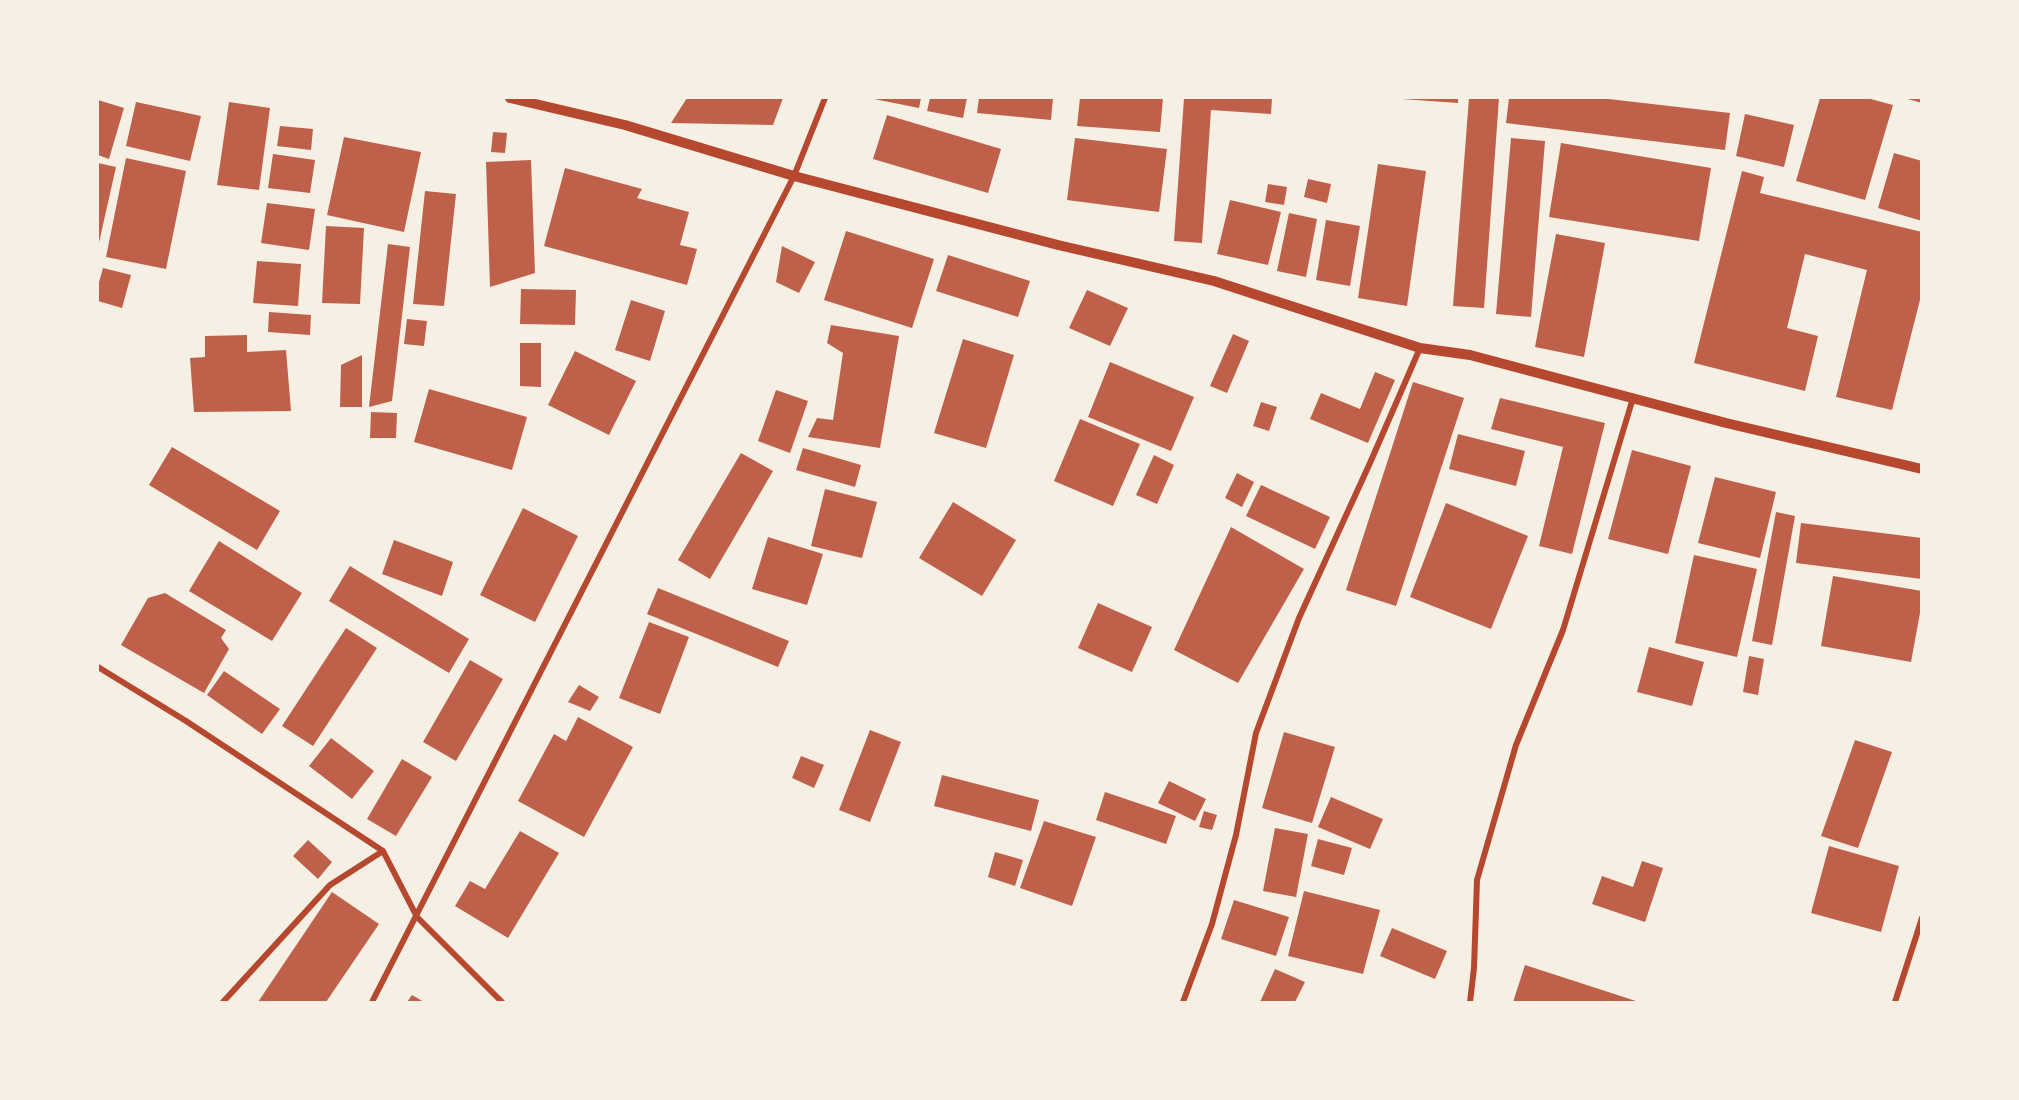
<!DOCTYPE html>
<style>
body{margin:0}
#map{position:relative;width:2019px;height:1100px;overflow:hidden;background:#f6efe4;font-family:"Open Sans",sans-serif}
canvas{display:block}
.frame{position:absolute;inset:0;border:99px solid #f6efe4;pointer-events:none}
</style>
<div id="map">
<canvas width="2019" height="1100"></canvas>
<div class="frame"></div>
</div>
<script>
const c = document.querySelector('canvas').getContext('2d');
c.lineJoin = 'round';
function fillPath(path, color) {
  c.fillStyle = color;
  c.fill(path, 'evenodd');
}
function strokePath(path, color, width, dash) {
  c.strokeStyle = color;
  c.lineWidth = width;
  c.lineCap = dash ? 'butt' : 'round';
  c.setLineDash(dash || []);
  c.stroke(path);
}
const building = new Path2D(`
 M 687,98 L 783,98 L 773,125 L 671,123 Z
 M 930,98 L 967,98 L 963,118 L 927,111 Z
 M 979,98 L 1053,98 L 1051,120 L 977,113 Z
 M 1080,98 L 1163,98 L 1160,132 L 1077,126 Z
 M 1184,98 L 1272,98 L 1271,114 L 1211,110 L 1202,243 L 1174,241 Z
 M 1402,98 L 1458,98 L 1458,103 L 1402,99 Z
 M 1469,98 L 1499,98 L 1484,308 L 1453,306 Z
 M 1509,98 L 1600,98 L 1730,113 L 1725,150 L 1506,123 Z
 M 1820,98 L 1867,98 L 1893,105 L 1865,200 L 1796,181 Z
 M 1904,98 L 1922,98 L 1922,103 Z
 M 874,99 L 874,98 L 921,98 L 919,108 Z
 M 98,100 L 124,108 L 109,159 L 98,155 Z
 M 136,102 L 201,116 L 190,161 L 126,146 Z
 M 229,102 L 270,108 L 259,190 L 217,185 Z
 M 1745,114 L 1794,125 L 1784,167 L 1736,156 Z
 M 887,115 L 1001,149 L 988,193 L 873,159 Z
 M 280,126 L 313,129 L 311,150 L 277,146 Z
 M 493,132 L 507,133 L 505,153 L 491,152 Z
 M 344,137 L 421,152 L 404,232 L 327,215 Z
 M 1075,138 L 1167,149 L 1159,212 L 1067,200 Z
 M 1511,138 L 1545,141 L 1531,317 L 1496,314 Z
 M 1561,143 L 1711,168 L 1699,241 L 1549,217 Z
 M 1894,153 L 1922,161 L 1922,221 L 1878,208 Z
 M 273,154 L 315,160 L 310,193 L 268,188 Z
 M 126,158 L 186,171 L 166,269 L 106,257 Z
 M 531,160 L 535,273 L 490,287 L 486,162 Z
 M 98,163 L 116,167 L 98,247 Z
 M 1378,164 L 1426,171 L 1407,306 L 1358,298 Z
 M 565,168 L 642,189 L 637,198 L 689,212 L 680,245 L 697,249 L 687,285 L 544,246 Z
 M 1742,171 L 1764,177 L 1760,193 L 1922,232 L 1922,292 L 1892,410 L 1836,397 L 1867,270 L 1805,254 L 1787,328 L 1818,336 L 1805,391 L 1694,363 Z
 M 1308,179 L 1331,184 L 1327,203 L 1304,197 Z
 M 1268,184 L 1287,187 L 1284,205 L 1265,202 Z
 M 425,191 L 456,194 L 444,306 L 413,304 Z
 M 1230,200 L 1281,212 L 1268,265 L 1217,254 Z
 M 267,203 L 315,209 L 309,250 L 261,243 Z
 M 1289,213 L 1317,219 L 1306,277 L 1277,271 Z
 M 1326,220 L 1360,226 L 1350,286 L 1316,280 Z
 M 326,226 L 364,228 L 360,304 L 322,303 Z
 M 846,231 L 934,259 L 912,328 L 824,300 Z
 M 1556,234 L 1605,243 L 1584,357 L 1535,347 Z
 M 388,244 L 410,247 L 392,401 L 369,407 Z
 M 782,246 L 815,262 L 799,293 L 776,282 Z
 M 948,255 L 1030,281 L 1018,317 L 936,291 Z
 M 257,261 L 301,264 L 298,306 L 253,303 Z
 M 103,268 L 131,275 L 122,308 L 98,301 L 98,286 Z
 M 521,289 L 576,290 L 575,325 L 520,324 Z
 M 1087,290 L 1128,308 L 1110,346 L 1069,328 Z
 M 631,300 L 665,311 L 650,361 L 615,350 Z
 M 269,312 L 311,315 L 310,335 L 268,332 Z
 M 407,319 L 427,321 L 424,346 L 404,344 Z
 M 831,325 L 899,336 L 880,448 L 808,437 L 817,418 L 833,420 L 843,353 L 827,343 Z
 M 1233,334 L 1249,341 L 1227,393 L 1210,386 Z
 M 247,335 L 247,352 L 286,350 L 291,411 L 194,412 L 190,358 L 205,357 L 205,336 Z
 M 963,339 L 1014,355 L 986,448 L 934,433 Z
 M 520,343 L 541,343 L 541,387 L 520,386 Z
 M 575,351 L 636,381 L 609,435 L 548,405 Z
 M 362,355 L 362,407 L 340,407 L 341,365 Z
 M 1110,362 L 1194,397 L 1171,451 L 1088,417 Z
 M 1375,372 L 1395,380 L 1368,443 L 1310,419 L 1321,393 L 1360,409 Z
 M 1413,382 L 1464,398 L 1396,606 L 1346,590 Z
 M 429,389 L 527,417 L 512,470 L 414,442 Z
 M 776,390 L 808,401 L 790,453 L 758,441 Z
 M 1500,398 L 1605,423 L 1572,554 L 1539,546 L 1563,447 L 1491,429 Z
 M 1261,402 L 1277,407 L 1269,431 L 1253,426 Z
 M 371,412 L 397,413 L 396,438 L 370,438 Z
 M 1080,419 L 1140,444 L 1113,506 L 1054,481 Z
 M 1458,434 L 1525,451 L 1516,486 L 1449,469 Z
 M 172,447 L 280,511 L 257,550 L 149,485 Z
 M 803,448 L 861,465 L 855,487 L 796,470 Z
 M 1632,450 L 1691,466 L 1668,554 L 1608,539 Z
 M 741,453 L 773,471 L 710,579 L 678,560 Z
 M 1154,455 L 1174,465 L 1157,504 L 1136,495 Z
 M 1237,473 L 1254,482 L 1242,507 L 1225,498 Z
 M 1715,477 L 1776,492 L 1760,558 L 1698,543 Z
 M 1261,485 L 1330,517 L 1315,549 L 1246,516 Z
 M 825,489 L 877,502 L 862,558 L 811,546 Z
 M 953,502 L 1016,540 L 982,596 L 919,558 Z
 M 1446,503 L 1528,536 L 1491,629 L 1410,597 Z
 M 523,508 L 578,536 L 535,622 L 480,595 Z
 M 1776,512 L 1795,516 L 1772,645 L 1752,641 Z
 M 1801,523 L 1922,538 L 1922,579 L 1796,563 Z
 M 1231,527 L 1304,569 L 1238,683 L 1174,650 Z
 M 768,537 L 823,554 L 807,605 L 752,589 Z
 M 394,540 L 453,562 L 442,596 L 382,574 Z
 M 219,541 L 302,593 L 272,641 L 189,591 Z
 M 1694,555 L 1757,569 L 1737,657 L 1675,643 Z
 M 350,566 L 469,639 L 449,673 L 329,601 Z
 M 1833,576 L 1922,591 L 1922,602 L 1911,662 L 1821,646 Z
 M 658,588 L 789,641 L 778,667 L 647,614 Z
 M 165,593 L 226,630 L 221,638 L 229,649 L 204,693 L 121,645 L 148,598 Z
 M 1098,603 L 1152,627 L 1132,672 L 1078,648 Z
 M 649,622 L 689,637 L 660,714 L 619,698 Z
 M 346,628 L 377,648 L 313,746 L 282,726 Z
 M 1649,647 L 1704,662 L 1692,706 L 1637,692 Z
 M 1749,656 L 1764,659 L 1758,695 L 1743,692 Z
 M 470,660 L 503,679 L 456,761 L 423,742 Z
 M 224,671 L 280,709 L 262,734 L 207,695 Z
 M 579,685 L 599,697 L 590,711 L 568,702 Z
 M 578,717 L 633,747 L 584,837 L 518,801 L 554,734 L 566,741 Z
 M 870,730 L 901,742 L 870,822 L 839,810 Z
 M 1284,732 L 1335,747 L 1312,823 L 1262,808 Z
 M 331,738 L 374,771 L 352,799 L 309,766 Z
 M 1855,740 L 1892,752 L 1858,848 L 1821,836 Z
 M 801,756 L 824,765 L 814,788 L 792,778 Z
 M 402,759 L 432,777 L 396,836 L 367,819 Z
 M 942,775 L 1039,800 L 1031,831 L 934,806 Z
 M 1169,781 L 1206,799 L 1195,821 L 1158,803 Z
 M 1105,792 L 1176,816 L 1166,844 L 1096,820 Z
 M 1331,797 L 1383,819 L 1370,849 L 1318,827 Z
 M 1204,811 L 1217,815 L 1212,830 L 1199,827 Z
 M 1044,821 L 1096,837 L 1072,906 L 1020,888 Z
 M 1275,828 L 1308,834 L 1296,897 L 1263,891 Z
 M 520,831 L 559,853 L 508,938 L 455,906 L 470,881 L 485,889 Z
 M 1318,839 L 1352,848 L 1344,875 L 1311,866 Z
 M 308,840 L 332,862 L 318,879 L 293,856 Z
 M 1829,846 L 1899,866 L 1881,932 L 1811,913 Z
 M 995,852 L 1023,860 L 1015,886 L 988,877 Z
 M 1642,861 L 1663,868 L 1645,922 L 1592,904 L 1602,876 L 1633,887 Z
 M 1304,891 L 1380,910 L 1363,974 L 1288,956 Z
 M 332,892 L 379,924 L 326,1002 L 258,1002 Z
 M 1234,900 L 1289,917 L 1276,956 L 1221,939 Z
 M 1392,928 L 1447,951 L 1435,979 L 1380,956 Z
 M 1525,965 L 1639,1002 L 1513,1002 Z
 M 1275,969 L 1305,982 L 1295,1002 L 1260,1002 Z
 M 412,995 L 424,1002 L 407,1002 Z`);
const minor = new Path2D(`
 M 98,667 L 186,721 L 383,851 L 417,917 L 502,1002
 M 223,1002 L 330,885 L 383,851
 M 372,1002 L 794,176 L 825,98
 M 1183,1002 L 1212,924 L 1236,835 L 1256,733 L 1299,618 L 1370,463 L 1420,348
 M 1470,1002 L 1474,968 L 1477,880 L 1516,745 L 1563,630 L 1633,398
 M 1895,1002 L 1922,918`);
const tertiary = new Path2D(`
 M 510,98 L 625,125 L 794,176 L 1058,245 L 1214,281 L 1420,348 L 1470,355 L 1726,423 L 1922,469`);
fillPath(building, '#bf614a');
strokePath(minor, '#b5482f', 6);
strokePath(tertiary, '#b5482f', 10);
</script>
